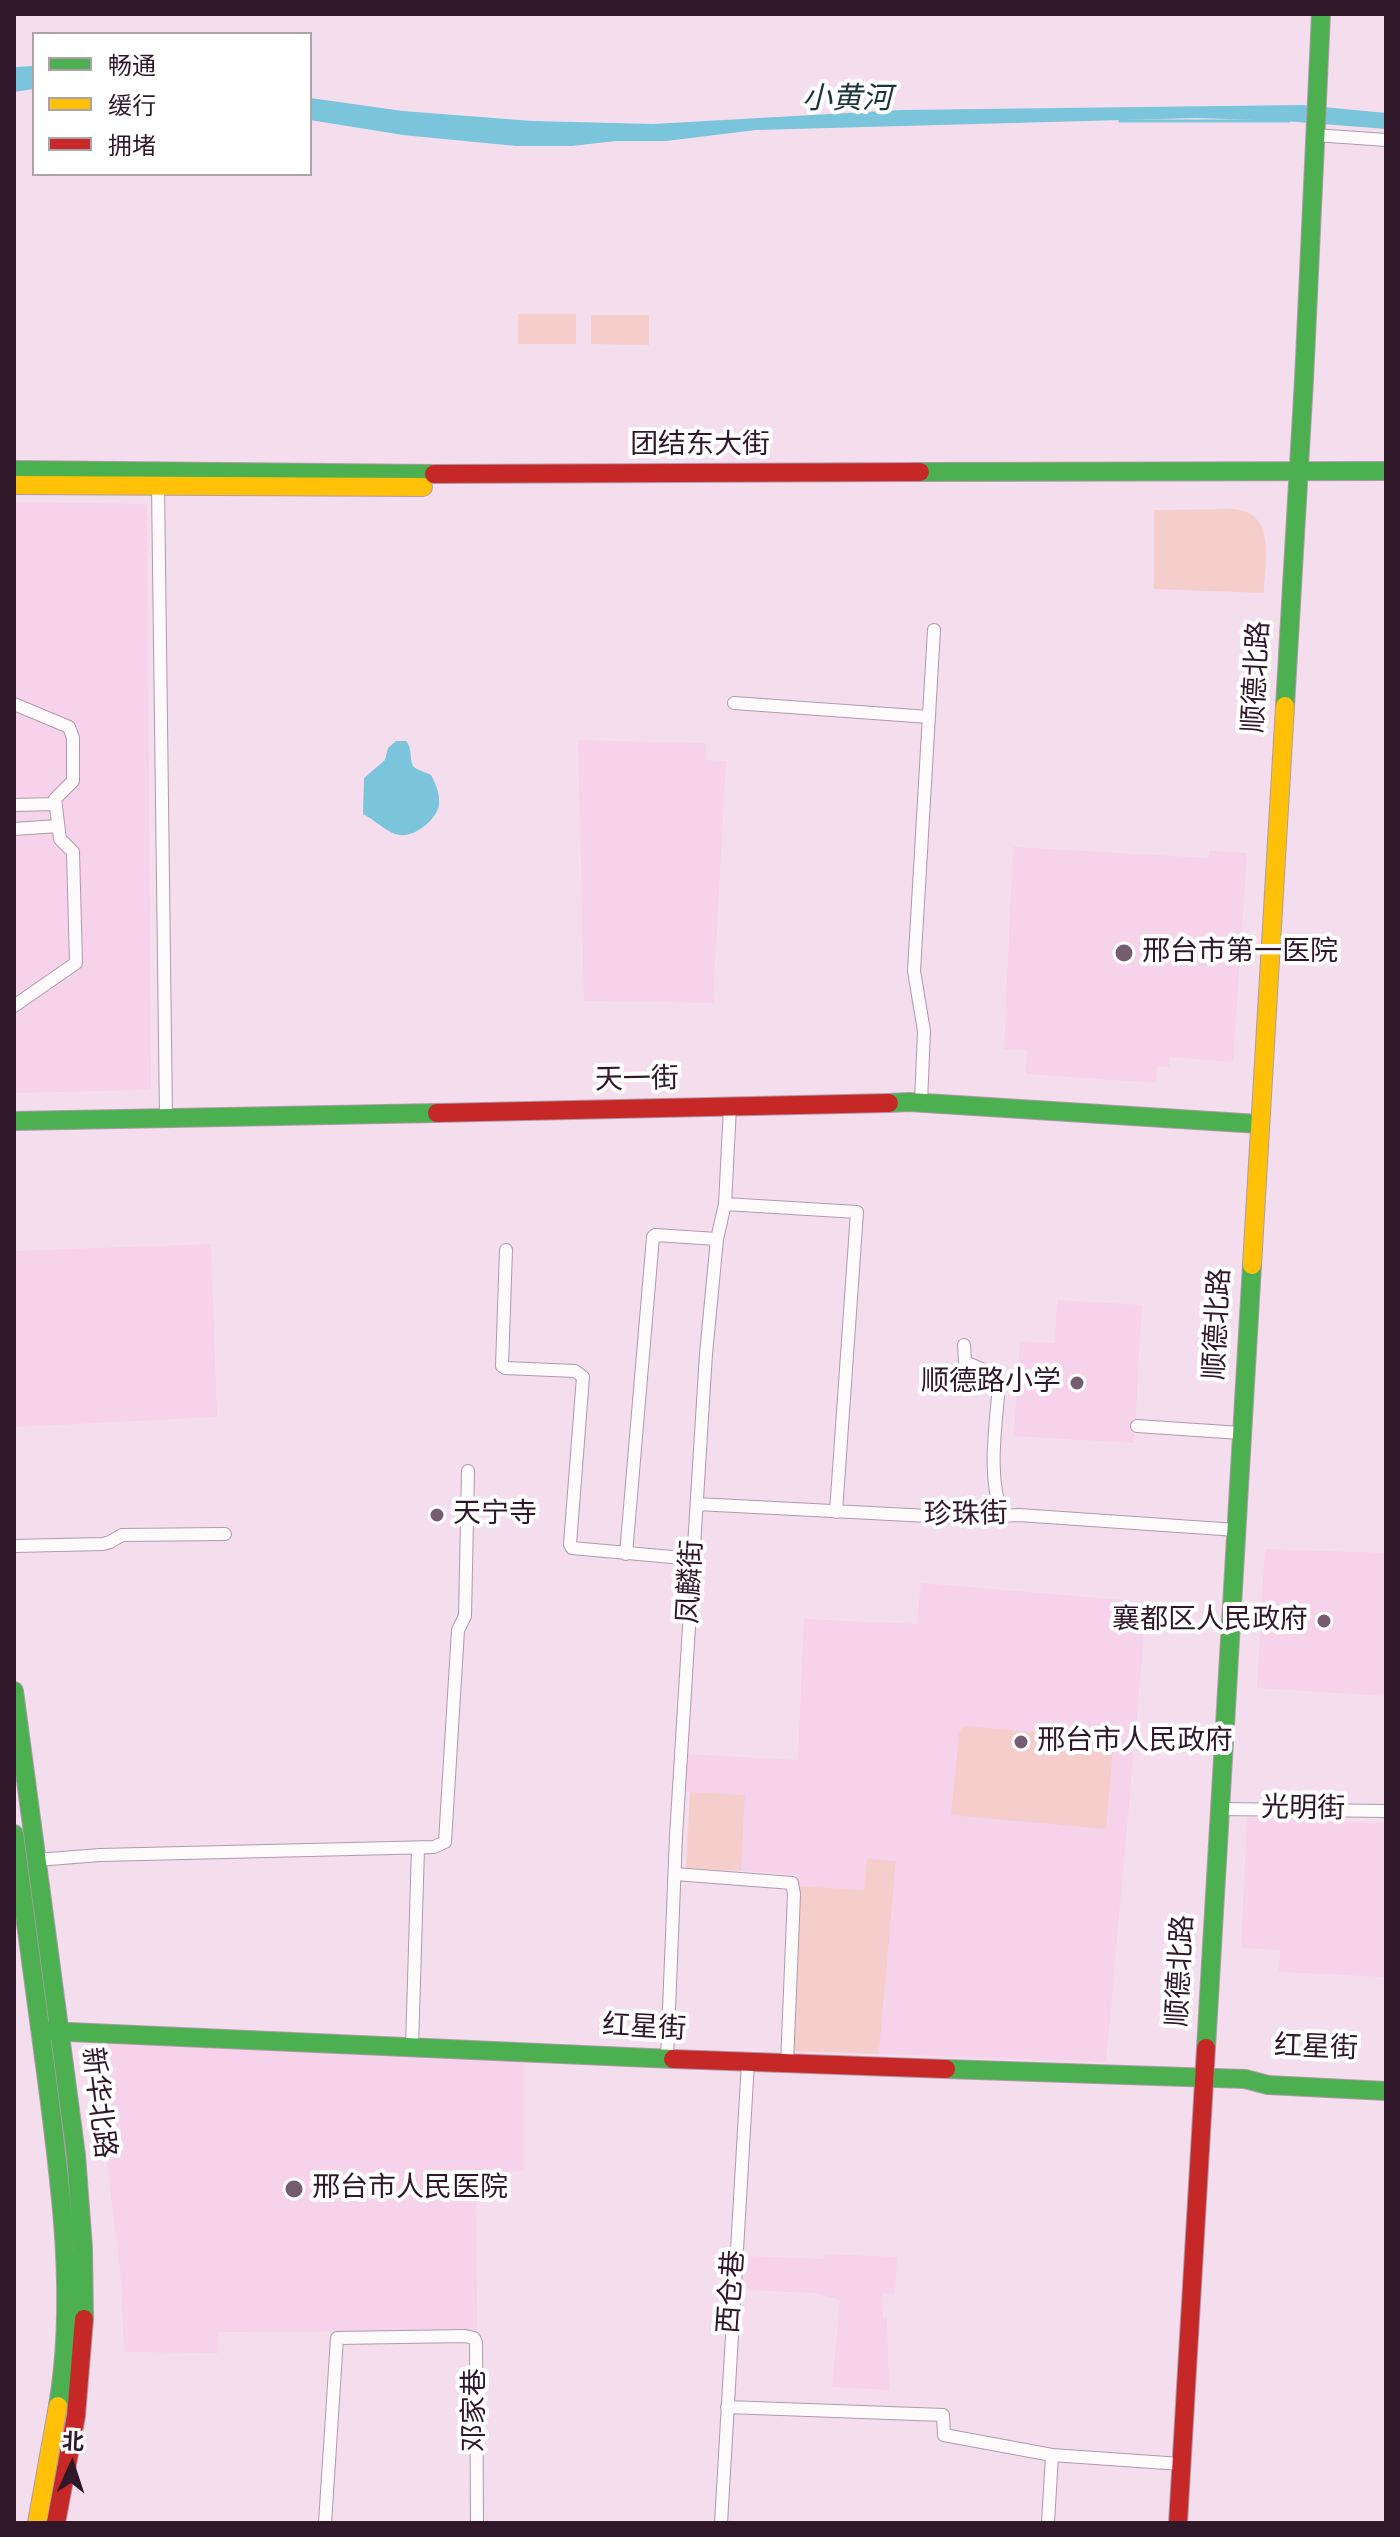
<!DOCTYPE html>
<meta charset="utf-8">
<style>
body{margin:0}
#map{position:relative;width:1400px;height:2537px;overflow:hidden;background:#f4deee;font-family:Jost,"Noto Sans SC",sans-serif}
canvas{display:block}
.frame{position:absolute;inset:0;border:16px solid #30172a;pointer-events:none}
.legend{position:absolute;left:32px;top:32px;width:280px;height:144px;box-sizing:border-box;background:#fff;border:2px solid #aca2aa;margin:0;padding:10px 14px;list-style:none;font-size:24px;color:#30172a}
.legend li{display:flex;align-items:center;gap:16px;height:40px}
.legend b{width:40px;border:2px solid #aca2aa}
.north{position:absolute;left:32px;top:2425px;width:80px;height:80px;-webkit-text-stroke:6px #fff;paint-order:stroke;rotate:3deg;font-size:22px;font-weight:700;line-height:32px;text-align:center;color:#30172a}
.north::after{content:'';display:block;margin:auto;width:28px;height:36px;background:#30172a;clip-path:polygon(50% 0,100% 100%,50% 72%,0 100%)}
</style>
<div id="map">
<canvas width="1400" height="2537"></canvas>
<div class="frame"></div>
<ul class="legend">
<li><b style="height:10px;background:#4caf50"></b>畅通</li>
<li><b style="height:10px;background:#ffc107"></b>缓行</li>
<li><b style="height:10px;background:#c62828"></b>拥堵</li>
</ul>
<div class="north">北</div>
</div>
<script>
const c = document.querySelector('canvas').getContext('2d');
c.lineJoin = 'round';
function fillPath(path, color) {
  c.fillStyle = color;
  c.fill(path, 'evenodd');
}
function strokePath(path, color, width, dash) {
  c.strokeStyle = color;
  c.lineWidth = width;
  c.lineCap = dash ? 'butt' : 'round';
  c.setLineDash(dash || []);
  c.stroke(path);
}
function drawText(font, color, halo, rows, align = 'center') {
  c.font = font + ' Jost,"Noto Sans SC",sans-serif';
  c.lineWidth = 8;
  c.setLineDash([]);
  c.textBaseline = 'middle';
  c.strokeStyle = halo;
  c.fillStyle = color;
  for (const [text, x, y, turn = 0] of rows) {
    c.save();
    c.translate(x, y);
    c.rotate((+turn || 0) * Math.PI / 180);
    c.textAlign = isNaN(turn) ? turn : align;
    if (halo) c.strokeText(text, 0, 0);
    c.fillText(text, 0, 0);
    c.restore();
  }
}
const built = new Path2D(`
 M 14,502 L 147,504 L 151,1090 L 14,1093 Z
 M 578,740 L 705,743 L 707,760 L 726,761 L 713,1003 L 584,1001 Z
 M 1013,847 L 1208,858 L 1210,851 L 1247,853 L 1233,1062 L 1170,1057 L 1169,1067 L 1157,1067 L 1156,1083 L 1026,1074 L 1027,1050 L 1004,1049 Z
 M 211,1244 L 217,1417 L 16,1427 L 14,1411 L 14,1251 Z
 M 1057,1300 L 1142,1305 L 1134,1443 L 1014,1436 L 1020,1341 L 1055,1343 Z
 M 1265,1549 L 1386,1553 L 1386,1696 L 1257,1688 Z
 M 921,1583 L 1147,1602 L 1106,2062 L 879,2054 L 896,1861 L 865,1890 L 798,1886 L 799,1875 L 741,1871 L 745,1795 L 684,1792 L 686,1754 L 798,1760 L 804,1619 L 917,1624 Z
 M 1247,1818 L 1386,1823 L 1386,1977 L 1279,1972 L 1280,1950 L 1241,1948 Z
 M 92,2043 L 524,2062 L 524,2171 L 476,2174 L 477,2331 L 219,2332 L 218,2353 L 124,2352 L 121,2277 Z
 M 825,2254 L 897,2257 L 895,2293 L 882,2294 L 883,2317 L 887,2317 L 889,2390 L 832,2387 L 840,2300 L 815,2293 L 742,2290 L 744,2256 L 823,2259 Z`);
const green = new Path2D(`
 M 518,314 L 576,314 L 576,344 L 518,344 Z
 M 591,315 L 649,315 L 649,345 L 591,344 Z
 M 1234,509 C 1277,513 1265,562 1264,593 L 1154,589 L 1154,510 Z
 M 966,1726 L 1109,1739 L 1113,1742 L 1113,1748 L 1106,1829 L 951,1815 L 959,1735 L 961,1729 Z
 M 690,1792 L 745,1795 L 741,1871 L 686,1868 Z
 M 867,1859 L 896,1861 L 879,2054 L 792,2051 L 798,1886 L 864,1890 Z`);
const water = new Path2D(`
 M 34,66 L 34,89 L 14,92 L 14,67 Z
 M 310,98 L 403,111 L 532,121 L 653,124 L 901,110 L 1302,105 L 1386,113 L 1386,129 L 1285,121 L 1196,118 L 756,130 L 666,141 L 616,141 L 572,146 L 516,146 L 403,135 L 310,120 Z
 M 396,741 L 406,741 C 413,750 409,758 413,766 C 416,770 426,772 431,775 C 436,784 440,794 439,805 C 436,821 412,840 395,834 C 386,831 373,819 363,814 L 364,778 L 385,760 L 388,748 Z`);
const stream = new Path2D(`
 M 1120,121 L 1289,121`);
const street = new Path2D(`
 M 1315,135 L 1386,140
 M 158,485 L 166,1118
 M 734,703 L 929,717
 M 14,704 L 69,727 L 73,738 L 73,781 L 55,799 L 60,839 L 73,852 L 76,963 L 14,1006
 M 14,805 L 56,804
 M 14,829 L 58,826
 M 921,1102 L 924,1031 L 914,971 L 934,630
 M 725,1204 L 857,1212 L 836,1512
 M 506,1250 L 502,1366 L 505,1368 L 575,1371 L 583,1377 L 570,1544 L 572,1548 L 694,1559
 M 964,1345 L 965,1362 L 991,1373 L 999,1384 C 996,1427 987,1474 1002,1515
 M 1137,1426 L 1241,1433
 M 697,1504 L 967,1518 L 1019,1515 L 1236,1530
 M 14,1546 L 103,1544 L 110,1542 L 122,1535 L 225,1534
 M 626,1554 L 653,1237 L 655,1235 L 717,1239
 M 1220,1809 L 1386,1811
 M 37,1860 L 100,1855 L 434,1847 L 445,1842 L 458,1630 L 465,1616 L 468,1471
 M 675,1874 L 792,1883 L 794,1894 L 787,2064
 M 412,2047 L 418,1848
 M 667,2058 L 676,1836 L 706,1354 L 717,1239 L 725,1204 L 730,1107
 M 727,2407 L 943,2415 L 944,2435 L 1052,2455 L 1181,2464
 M 325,2523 L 337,2338 L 465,2336 L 474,2338 L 476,2343 L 477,2523
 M 721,2523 L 748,2062
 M 1048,2523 L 1052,2455`);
const fast = new Path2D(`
 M 14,470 L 434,474
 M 920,472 L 1386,471
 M 1285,706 L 1304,380 L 1321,14
 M 889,1103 L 909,1102 L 1259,1124
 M 14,1121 L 437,1113
 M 14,1691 L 76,2155 L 83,2248 L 84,2319
 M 14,1834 C 25,1916 36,1998 47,2080 C 61,2187 76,2300 58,2406
 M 47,2031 L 673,2059
 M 1206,2048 L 1252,1265
 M 946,2069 L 1245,2079 L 1268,2085 L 1386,2091`);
const slow = new Path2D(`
 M 14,485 L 423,487
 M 1252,1265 L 1285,706
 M 37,2523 L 58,2406`);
const jam = new Path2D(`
 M 434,474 L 920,472
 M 437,1113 L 889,1103
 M 673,2059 L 946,2069
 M 56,2523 L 76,2416 L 84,2319
 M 1178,2523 L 1206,2048`);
const markers = [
 [1124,953,10,"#755d6f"],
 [1077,1383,8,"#755d6f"],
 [437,1515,8,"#755d6f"],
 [1324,1621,8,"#755d6f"],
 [1021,1742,8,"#755d6f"],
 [294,2189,10,"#755d6f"]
];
const streetNames = [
 ["团结东大街",700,446],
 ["顺德北路",1258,677,-87],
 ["天一街",637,1081,-1],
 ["顺德北路",1219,1324,-87],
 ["珍珠街",966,1516,-1],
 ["凤麟街",692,1582,-87],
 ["光明街",1303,1810,1],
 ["顺德北路",1182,1971,-87],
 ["红星街",644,2029,3],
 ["红星街",1316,2049,2],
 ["新华北路",97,2103,83],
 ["西仓巷",733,2292,-86],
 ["邓家巷",476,2410,-90]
];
const poiNames = [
 ["邢台市第一医院",1142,953],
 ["顺德路小学",1061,1383,"right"],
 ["天宁寺",453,1515],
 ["襄都区人民政府",1308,1621,"right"],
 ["邢台市人民政府",1037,1742],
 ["邢台市人民医院",312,2189]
];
const waterNames = [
 ["小黄河",847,101]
];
fillPath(built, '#f6d2eb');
fillPath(green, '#f5cecc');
fillPath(water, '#7ac4dc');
strokePath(stream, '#7ac4dc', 3);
strokePath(street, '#af9aaa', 14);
strokePath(fast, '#af9aaa', 20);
strokePath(slow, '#af9aaa', 20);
strokePath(jam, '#af9aaa', 20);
strokePath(street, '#fdfafc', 12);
strokePath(fast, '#4caf50', 18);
strokePath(slow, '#ffc107', 18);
strokePath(jam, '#c62828', 18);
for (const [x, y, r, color] of markers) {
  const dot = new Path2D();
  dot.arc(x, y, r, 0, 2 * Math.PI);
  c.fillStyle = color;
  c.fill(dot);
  strokePath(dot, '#fff', 3);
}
drawText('28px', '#30172a', '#fff', streetNames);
drawText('28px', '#30172a', '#fff', poiNames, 'left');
drawText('italic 30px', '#1c353c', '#fff', waterNames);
</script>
